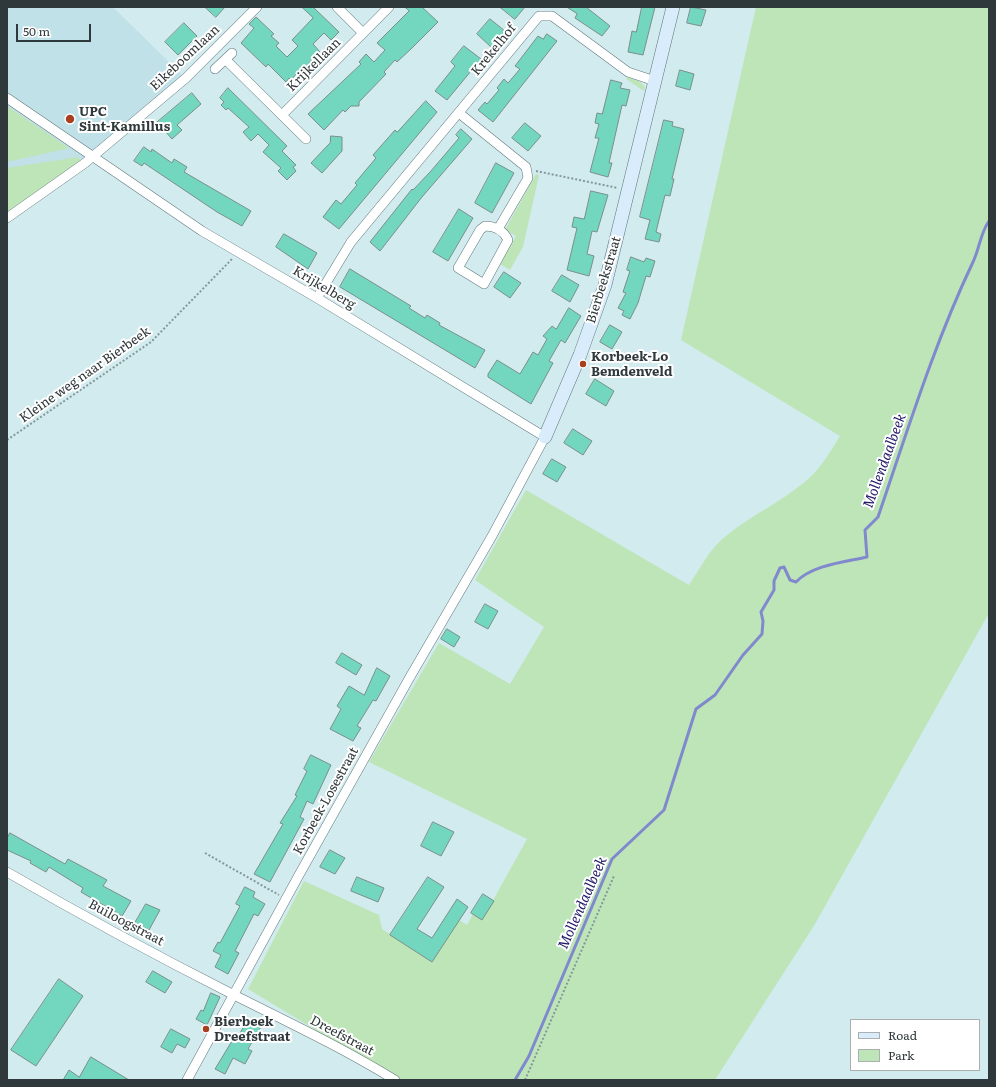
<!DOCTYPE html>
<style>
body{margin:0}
#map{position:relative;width:996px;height:1087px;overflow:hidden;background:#d2ebef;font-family:Literata,serif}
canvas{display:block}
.frame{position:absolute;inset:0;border:8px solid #2f383a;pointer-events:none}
.legend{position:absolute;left:850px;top:1019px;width:130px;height:52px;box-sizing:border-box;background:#fff;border:1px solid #acafb0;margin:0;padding:5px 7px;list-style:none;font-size:12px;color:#2f383a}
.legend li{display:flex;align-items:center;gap:8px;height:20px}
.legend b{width:20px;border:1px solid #acafb0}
.scale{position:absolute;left:16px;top:24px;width:75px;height:18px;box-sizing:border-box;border:2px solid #2f383a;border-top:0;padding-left:5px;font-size:12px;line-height:14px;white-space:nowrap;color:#2f383a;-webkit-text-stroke:3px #fff;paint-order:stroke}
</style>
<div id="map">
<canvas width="996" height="1087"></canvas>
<div class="frame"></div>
<ul class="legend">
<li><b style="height:5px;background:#d8ecfc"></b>Road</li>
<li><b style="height:11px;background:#bee5b7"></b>Park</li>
</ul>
<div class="scale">50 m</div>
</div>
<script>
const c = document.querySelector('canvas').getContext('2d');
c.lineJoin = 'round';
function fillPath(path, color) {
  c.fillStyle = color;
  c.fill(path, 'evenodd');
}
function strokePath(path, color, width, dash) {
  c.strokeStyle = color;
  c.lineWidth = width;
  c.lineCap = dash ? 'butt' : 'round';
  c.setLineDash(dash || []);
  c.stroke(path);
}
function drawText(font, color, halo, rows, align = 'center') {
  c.font = font + ' Literata,serif';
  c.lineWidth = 4;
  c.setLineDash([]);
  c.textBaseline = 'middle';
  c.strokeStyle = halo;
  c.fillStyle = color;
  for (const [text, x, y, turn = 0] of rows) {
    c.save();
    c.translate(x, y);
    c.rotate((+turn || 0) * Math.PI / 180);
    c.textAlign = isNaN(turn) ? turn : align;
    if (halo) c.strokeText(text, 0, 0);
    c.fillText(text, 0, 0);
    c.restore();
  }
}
const built = new Path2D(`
 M 7,7 L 113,7 L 184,77 L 83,161 L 7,213 Z`);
const green = new Path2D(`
 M 756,7 L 989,7 L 989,613 L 815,924 L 715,1080 L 398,1080 L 248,989 L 304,881 L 379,915 L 382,929 L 432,962 L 459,920 L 467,925 L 473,914 L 482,920 L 527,839 L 369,762 L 439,643 L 510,684 L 544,627 L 475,580 L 526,490 L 689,585 C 700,569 710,548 726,536 C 751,515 782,502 807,480 C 821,468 831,451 840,436 L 681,340 Z
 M 628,77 C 635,80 640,80 645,87 L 644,91 L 626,79 Z
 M 7,106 L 69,148 L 7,162 Z
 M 78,157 L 81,161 L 7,212 L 7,168 Z
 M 536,174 L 539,175 L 523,247 L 510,270 L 500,264 L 516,236 L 505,230 Z`);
const stream = new Path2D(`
 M 515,1080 L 529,1056 L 612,859 L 664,810 L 696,709 L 715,695 L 743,655 L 762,634 L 763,621 L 761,612 L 774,590 L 774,581 L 780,568 L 784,567 L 790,580 L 796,582 C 812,565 845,562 867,557 L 865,530 L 878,517 C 907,432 934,344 973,262 C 980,247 980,234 989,221`);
const building = new Path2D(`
 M 205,7 L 225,7 L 216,17 Z
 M 302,7 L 313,7 L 339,32 L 331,40 L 324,33 L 313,44 L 320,52 L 299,74 L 297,73 L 291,80 L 289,78 L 286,82 L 268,64 L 266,67 L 241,43 L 254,28 L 249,24 L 256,17 L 274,34 L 271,36 L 279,43 L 276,46 L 287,57 L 298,46 L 292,40 L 313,18 Z
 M 405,7 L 422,7 L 438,22 L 412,48 L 397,62 L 395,60 L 384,72 L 386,74 L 359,102 L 359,106 L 351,106 L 345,112 L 343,110 L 324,130 L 308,114 L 361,64 L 359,62 L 366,54 L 374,62 L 385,50 L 377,43 L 409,11 Z
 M 500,7 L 525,7 L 515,19 Z
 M 567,7 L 586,7 L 610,26 L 602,36 L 575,18 L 577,14 Z
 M 642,7 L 655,7 L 643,55 L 628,52 L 632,31 L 636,32 Z
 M 691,7 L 706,10 L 701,26 L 687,23 Z
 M 490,19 L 505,31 L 491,47 L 477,34 Z
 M 184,23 L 197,36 L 178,55 L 165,42 Z
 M 547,34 L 557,41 L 493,122 L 478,110 L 485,102 L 487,104 L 499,90 L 497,88 L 504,79 L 508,83 L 520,69 L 515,66 L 538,36 L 543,39 Z
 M 464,46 L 481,59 L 447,100 L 435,91 L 455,66 L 451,62 Z
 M 680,70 L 694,74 L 690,90 L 676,86 Z
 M 611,80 L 622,83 L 620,88 L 630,90 L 626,106 L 622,105 L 609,163 L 612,163 L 608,177 L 590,172 L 599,138 L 595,138 L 599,124 L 595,123 L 597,113 L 602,114 Z
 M 228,88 L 287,146 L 282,151 L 296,165 L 293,167 L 296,171 L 287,180 L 278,171 L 281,168 L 263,152 L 269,145 L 258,134 L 251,141 L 243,132 L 249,127 L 228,108 L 226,110 L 221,105 L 224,102 L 220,98 Z
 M 192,93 L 201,104 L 177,125 L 182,130 L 172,139 L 164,130 L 160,133 L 154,125 Z
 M 426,101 L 437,112 L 339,229 L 323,217 L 336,200 L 341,204 L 357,185 L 355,183 L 376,158 L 373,155 L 395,130 L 397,132 Z
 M 664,120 L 673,122 L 672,126 L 684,129 L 672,179 L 674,179 L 670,196 L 665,195 L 656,232 L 661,234 L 659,242 L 645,239 L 650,220 L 640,217 Z
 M 525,123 L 541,136 L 528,151 L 512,138 Z
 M 461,129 L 472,139 L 422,197 L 380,251 L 370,242 L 412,189 L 413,190 L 431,171 L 459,138 L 456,135 Z
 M 331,136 L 342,137 L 342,151 L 322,173 L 311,163 L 330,143 Z
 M 144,147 L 151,152 L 152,149 L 172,163 L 174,159 L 187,167 L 184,172 L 251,211 L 242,226 L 217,212 L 144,163 L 142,166 L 134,161 Z
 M 496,163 L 514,173 L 492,213 L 475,203 Z
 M 591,191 L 608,195 L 597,232 L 592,231 L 587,254 L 594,256 L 589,276 L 567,270 L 577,228 L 572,227 L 574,217 L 584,219 Z
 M 459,209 L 473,218 L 448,261 L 433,252 Z
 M 284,234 L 317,253 L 308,269 L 276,247 Z
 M 631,257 L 644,262 L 646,258 L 655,261 L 650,277 L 646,276 L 638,303 L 630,319 L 622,315 L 624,311 L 618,308 L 626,293 L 623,292 L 630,271 L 627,270 Z
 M 350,269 L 411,306 L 409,308 L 425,318 L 427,315 L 440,323 L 439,325 L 485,350 L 475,368 L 340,287 Z
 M 504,272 L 521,283 L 510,298 L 494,287 Z
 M 562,275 L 579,285 L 570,302 L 552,291 Z
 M 569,308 L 581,316 L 565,343 L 561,340 L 549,361 L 553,363 L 531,404 L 488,377 L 488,374 L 497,360 L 520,374 L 533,352 L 538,355 L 547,339 L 543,336 L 552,326 L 556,329 Z
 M 610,325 L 622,332 L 612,349 L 600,342 Z
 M 595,379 L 614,391 L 606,406 L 586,394 Z
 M 573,429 L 592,441 L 583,455 L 564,443 Z
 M 552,459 L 566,467 L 557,482 L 543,474 Z
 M 485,604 L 498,611 L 488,629 L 475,622 Z
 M 447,629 L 460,637 L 454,647 L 441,639 Z
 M 342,653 L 362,665 L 356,675 L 336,663 Z
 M 377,668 L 390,676 L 376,701 L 373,700 L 357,726 L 361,728 L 353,741 L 330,729 L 341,709 L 337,706 L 349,686 L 364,695 Z
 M 311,755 L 331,765 L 313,804 L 307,801 L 300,817 L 304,819 L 270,882 L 254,874 L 283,824 L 280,823 L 297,796 L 295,795 L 307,771 L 304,769 Z
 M 433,822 L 454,832 L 441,856 L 421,846 Z
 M 10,833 L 65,864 L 68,859 L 107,880 L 103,886 L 131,901 L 122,916 L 81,892 L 83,888 L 49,867 L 46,872 L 30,863 L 31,861 L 7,850 L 7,839 Z
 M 330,850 L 345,858 L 335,874 L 320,867 Z
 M 357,877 L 384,888 L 378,902 L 351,891 Z
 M 428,877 L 444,887 L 417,929 L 432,938 L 457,899 L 468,907 L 432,962 L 390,935 Z
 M 245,887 L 255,892 L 253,897 L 265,904 L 258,916 L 254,914 L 235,951 L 239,953 L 228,974 L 215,967 L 221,955 L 213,951 L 218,942 L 220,943 L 240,906 L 236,904 Z
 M 483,894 L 494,901 L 482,920 L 471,913 Z
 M 146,904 L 160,910 L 149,930 L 135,923 Z
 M 153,971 L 172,982 L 165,993 L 146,982 Z
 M 59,979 L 83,996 L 36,1066 L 11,1050 Z
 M 211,993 L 220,997 L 207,1025 L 196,1019 L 201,1010 L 203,1011 Z
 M 248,1019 L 261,1027 L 248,1049 L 252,1051 L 245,1064 L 233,1058 L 225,1074 L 215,1069 L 232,1041 L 235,1042 Z
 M 171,1029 L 190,1039 L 185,1048 L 177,1044 L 172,1053 L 161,1047 Z
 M 91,1057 L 129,1080 L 63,1080 L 69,1070 L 79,1077 Z`);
const path = new Path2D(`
 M 536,171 L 618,188
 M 7,440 L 151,342 L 232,259
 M 205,853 L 279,895
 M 525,1080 L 614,876`);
const street = new Path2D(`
 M 337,7 L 363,33
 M 226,60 L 306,139
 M 215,69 L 232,53
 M 7,98 L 202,231 L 317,298 L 545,437 L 492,536 L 410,677 L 299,875 L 187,1080
 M 459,113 L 526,167 L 528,178 L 498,229
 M 283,114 L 389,7
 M 7,218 L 85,163 L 186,78 L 257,7
 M 485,226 C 495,226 504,231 508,240 L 484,284 L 458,268 L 480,230 Z
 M 317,298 L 351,242 L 539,16 L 552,16 L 628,72 L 655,81
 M 7,872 C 81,915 157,956 234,995 C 288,1022 343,1048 395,1080`);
const secondary = new Path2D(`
 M 545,437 L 580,355 L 605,285 L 673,7`);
const markers = [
 [70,119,5,"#a7401e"],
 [583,364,4,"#a7401e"],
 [206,1029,4,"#a7401e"]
];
const streetNames = [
 ["Krekelhof",494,50,-51],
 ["Eikeboomlaan",185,58,-43],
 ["Krijkellaan",314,65,-45],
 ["Bierbeekstraat",604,280,-73],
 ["Krijkelberg",324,288,31],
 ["Kleine weg naar Bierbeek",85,375,-35],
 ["Korbeek-Losestraat",326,801,-61],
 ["Builoogstraat",126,923,28],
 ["Dreefstraat",342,1036,28]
];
const poiNames = [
 ["UPC",79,112],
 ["Sint-Kamillus",79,127],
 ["Korbeek-Lo",591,357],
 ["Bemdenveld",591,372],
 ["Bierbeek",214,1022],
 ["Dreefstraat",214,1037]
];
const waterNames = [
 ["Mollendaalbeek",885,461,-70],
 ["Mollendaalbeek",583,903,-66]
];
fillPath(built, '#bfe1e7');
fillPath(green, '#bee5b7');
strokePath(stream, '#8189ce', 3);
fillPath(building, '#72d7be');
strokePath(building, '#7a8f89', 1);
strokePath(street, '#61777b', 10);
strokePath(secondary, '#61777b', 14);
strokePath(path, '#85979a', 2, [2, 2]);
strokePath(street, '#fff', 9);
strokePath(secondary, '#d8ecfc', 13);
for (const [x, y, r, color] of markers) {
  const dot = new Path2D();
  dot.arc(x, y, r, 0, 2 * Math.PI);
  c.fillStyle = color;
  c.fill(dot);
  strokePath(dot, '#fff', 1.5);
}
drawText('13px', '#2f383a', '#fff', streetNames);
drawText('bold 13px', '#2f383a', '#fff', poiNames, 'left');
drawText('italic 14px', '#201969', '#fff', waterNames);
</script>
